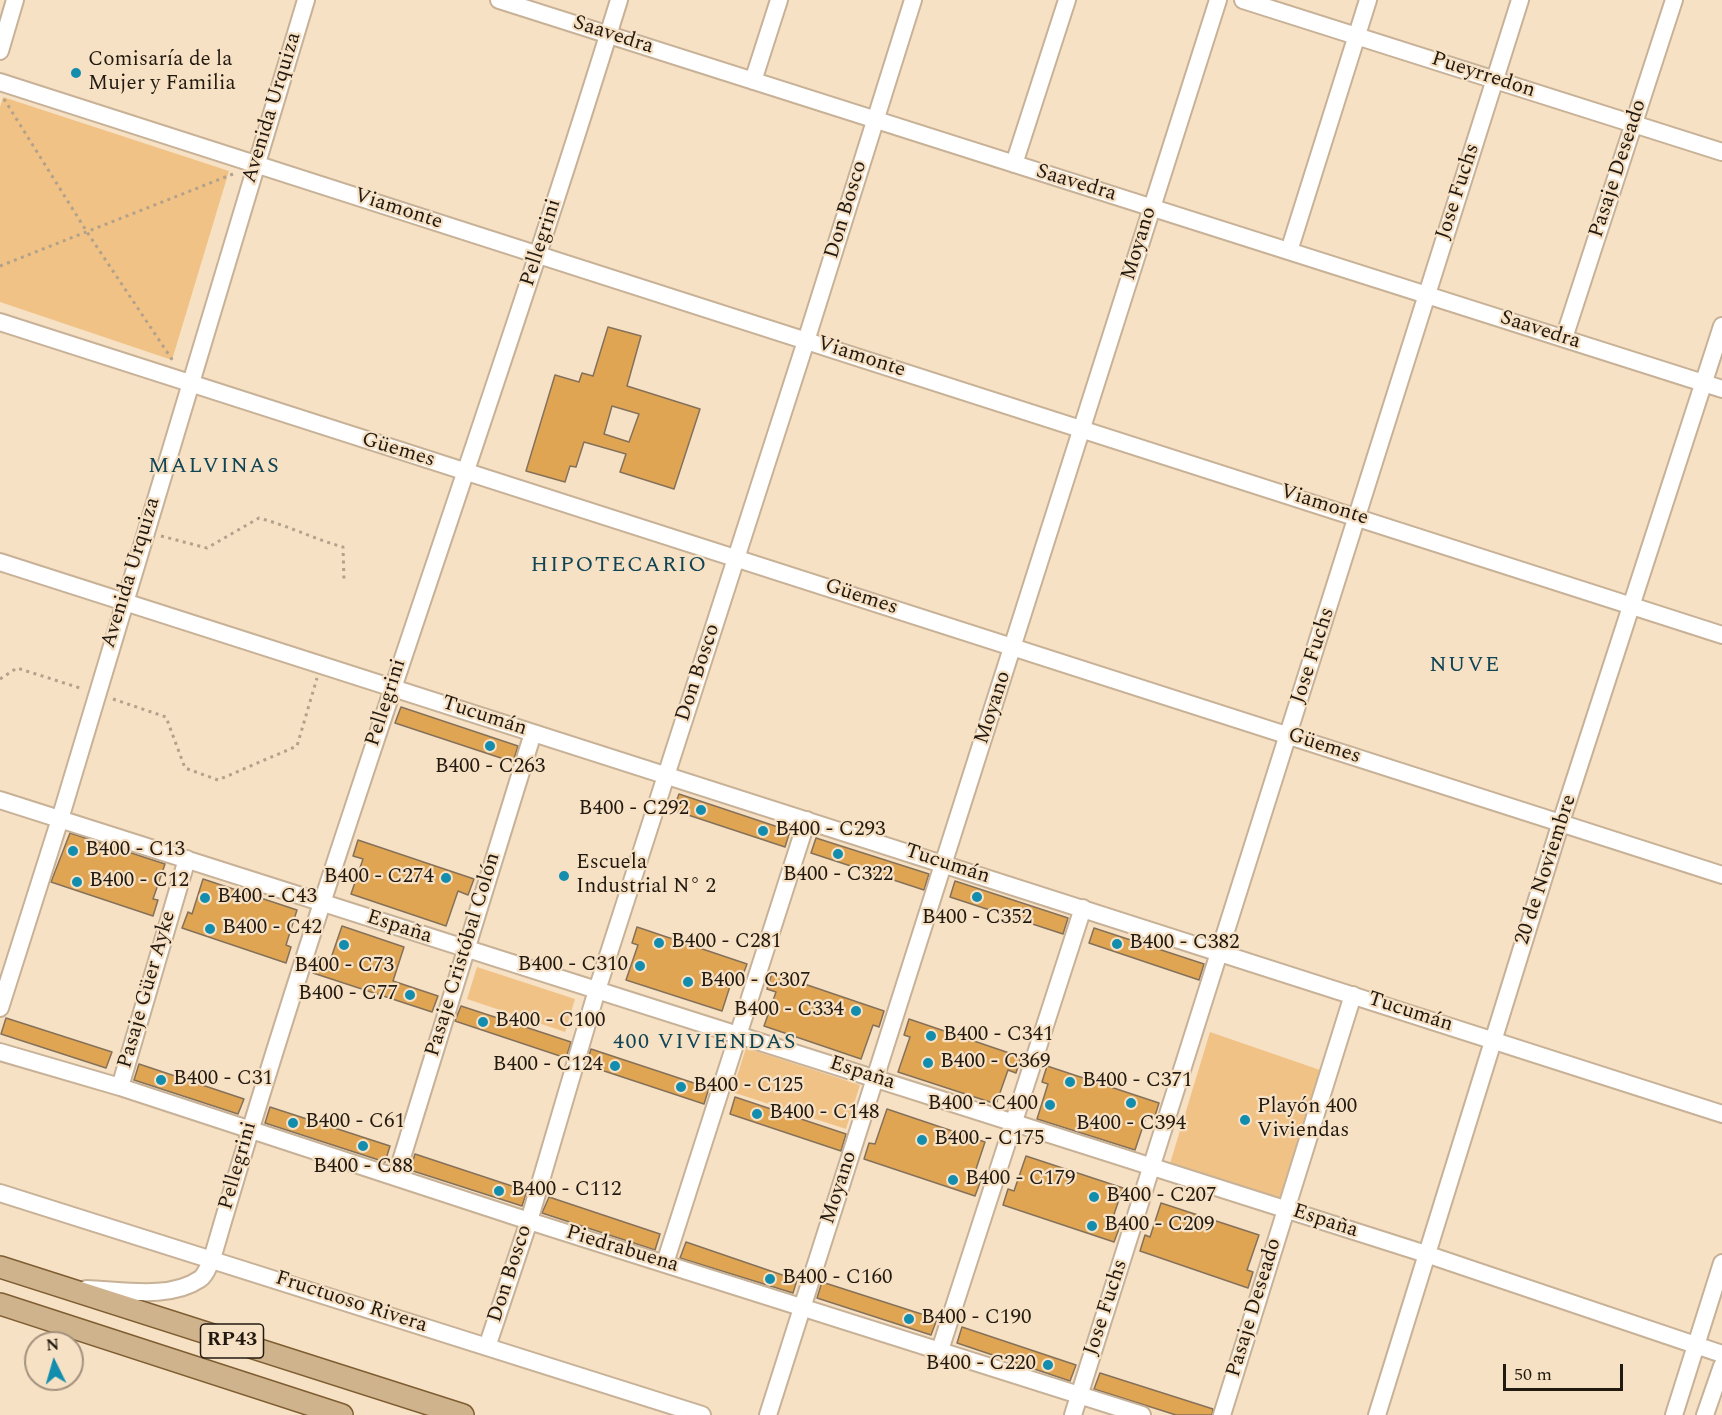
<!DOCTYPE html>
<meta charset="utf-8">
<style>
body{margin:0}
#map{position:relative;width:1722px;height:1415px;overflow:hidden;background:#f7e1c5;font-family:Spectral,serif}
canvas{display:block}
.north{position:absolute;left:24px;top:1331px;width:60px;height:60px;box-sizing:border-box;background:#f7e1c5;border:2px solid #a2917d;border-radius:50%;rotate:355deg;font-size:16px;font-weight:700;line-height:24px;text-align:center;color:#221a10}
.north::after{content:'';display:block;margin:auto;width:21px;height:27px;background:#128dae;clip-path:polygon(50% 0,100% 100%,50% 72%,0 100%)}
.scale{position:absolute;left:1503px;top:1364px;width:120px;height:27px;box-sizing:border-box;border:3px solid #221a10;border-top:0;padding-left:8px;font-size:18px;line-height:21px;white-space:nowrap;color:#221a10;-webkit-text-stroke:4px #f7e1c5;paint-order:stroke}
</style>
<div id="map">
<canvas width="1722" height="1415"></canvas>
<div class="north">N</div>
<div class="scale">50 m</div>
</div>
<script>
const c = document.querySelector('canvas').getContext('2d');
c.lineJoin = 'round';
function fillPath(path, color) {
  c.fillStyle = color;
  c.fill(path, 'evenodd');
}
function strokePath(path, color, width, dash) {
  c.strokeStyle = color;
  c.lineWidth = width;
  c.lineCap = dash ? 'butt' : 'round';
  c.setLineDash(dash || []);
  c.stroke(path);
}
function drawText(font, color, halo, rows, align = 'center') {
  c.font = font + ' Spectral,serif';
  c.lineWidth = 4.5;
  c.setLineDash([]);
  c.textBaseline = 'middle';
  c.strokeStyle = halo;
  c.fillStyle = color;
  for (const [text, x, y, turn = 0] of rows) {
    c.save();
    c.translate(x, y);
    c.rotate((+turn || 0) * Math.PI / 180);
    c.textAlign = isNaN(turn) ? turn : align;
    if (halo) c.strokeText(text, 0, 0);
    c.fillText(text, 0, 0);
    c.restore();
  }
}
const green = new Path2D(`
 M 3,97 L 229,171 L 172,360 L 0,302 L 0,107 Z
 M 477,967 L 575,999 L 565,1032 L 467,999 Z
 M 1210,1032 L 1323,1071 L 1284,1197 L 1277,1201 L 1168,1170 Z
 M 746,1048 L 860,1085 L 846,1129 L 732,1092 Z`);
const building = new Path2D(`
 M 608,327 L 641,336 L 627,386 L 700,409 L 674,489 L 620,472 L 626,454 L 584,442 L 576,467 L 570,466 L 565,482 L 526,471 L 555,375 L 579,382 L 582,373 L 593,376 ZM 612,406 L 639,414 L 629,442 L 604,434 Z
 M 401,707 L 518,746 L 513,762 L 395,723 Z
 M 679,794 L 790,831 L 785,847 L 673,810 Z
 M 70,833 L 165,864 L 153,899 L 158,900 L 153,916 L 51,882 Z
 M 816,838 L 929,874 L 924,890 L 811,853 Z
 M 358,840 L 474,879 L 468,895 L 458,891 L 446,926 L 351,894 L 363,859 L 353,856 Z
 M 203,879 L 297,910 L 286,945 L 291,947 L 286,963 L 182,928 L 188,912 L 192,914 Z
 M 955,881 L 1068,918 L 1063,934 L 950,897 Z
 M 342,926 L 404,947 L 393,981 L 438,996 L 432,1012 L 313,973 L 319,957 L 330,961 Z
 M 637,927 L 747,964 L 741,980 L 733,977 L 722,1011 L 626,980 L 638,945 L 632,943 Z
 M 1094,928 L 1204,964 L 1199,980 L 1089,943 Z
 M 772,973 L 884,1011 L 879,1027 L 873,1025 L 861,1059 L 764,1026 L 776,992 L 767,989 Z
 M 461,1006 L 571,1042 L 566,1058 L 455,1021 Z
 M 6,1018 L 112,1052 L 106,1068 L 1,1034 Z
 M 909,1019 L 1021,1057 L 1016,1073 L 1008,1070 L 996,1104 L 898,1072 L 910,1037 L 904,1035 Z
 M 591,1049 L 709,1088 L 704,1104 L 586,1065 Z
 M 139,1064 L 244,1099 L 238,1114 L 134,1080 Z
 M 1047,1066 L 1159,1103 L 1154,1119 L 1146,1117 L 1135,1150 L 1037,1119 L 1048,1084 L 1042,1082 Z
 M 735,1097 L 846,1134 L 841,1151 L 730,1114 Z
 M 270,1107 L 390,1146 L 385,1162 L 265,1123 Z
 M 887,1109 L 985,1142 L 973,1178 L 981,1180 L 975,1196 L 864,1159 L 869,1143 L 875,1144 Z
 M 415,1154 L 527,1191 L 522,1206 L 410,1170 Z
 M 1026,1156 L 1123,1188 L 1111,1223 L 1120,1226 L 1114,1242 L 1003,1205 L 1008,1189 L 1014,1191 Z
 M 549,1197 L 660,1234 L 655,1250 L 542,1213 Z
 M 1161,1203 L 1259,1235 L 1247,1270 L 1253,1272 L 1248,1288 L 1140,1251 L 1145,1235 L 1150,1237 Z
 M 686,1242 L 797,1280 L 793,1293 L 680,1258 Z
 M 822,1282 L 937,1319 L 931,1335 L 817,1298 Z
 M 962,1327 L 1076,1365 L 1070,1381 L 957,1343 Z
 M 1100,1373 L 1213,1409 L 1212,1415 L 1176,1415 L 1094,1389 Z`);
const path = new Path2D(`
 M 4,99 L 87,232 L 173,361
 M 0,266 L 233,174
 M 161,536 L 207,548 L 259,518 C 289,526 314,539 343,547 L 344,581
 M 0,679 L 17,668 L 83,689
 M 113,699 L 166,717 L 185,768 L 218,780 L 297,746 L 317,678`);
const minor = new Path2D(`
 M 499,0 L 1722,389
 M 1243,0 L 1722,152
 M 0,51 L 15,0
 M 753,81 L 779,0
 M 0,82 L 1722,635
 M 1014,164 L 1067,0
 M 1289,251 L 1368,0
 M 0,322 L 1722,875
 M 1564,338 L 1674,0
 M 0,562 L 1722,1114
 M 0,800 L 1426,1254 L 1722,1354
 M 0,1008 L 60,819 L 306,0
 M 0,1052 L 120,1087 L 529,1221 L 1142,1415
 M 120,1087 L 187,859
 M 396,1177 L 533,733
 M 0,1193 L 702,1415
 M 665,1263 L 807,820
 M 86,1289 C 122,1290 169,1300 200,1279 C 206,1275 209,1265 212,1259 C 335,835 489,422 619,0
 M 487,1347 L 529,1221 L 597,990 L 806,341 L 913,0
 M 940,1350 L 1083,908
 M 768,1415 L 1218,0
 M 1073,1415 L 1520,0
 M 1222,1415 L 1353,995
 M 1377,1415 L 1561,822 L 1722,326
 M 1674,1415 L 1722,1263
 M 1705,1415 L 1722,1366`);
const major = new Path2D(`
 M 0,1267 L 463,1415
 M 0,1304 L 342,1415`);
const markers = [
 [76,73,6,"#128dae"],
 [490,746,6,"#128dae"],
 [701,810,6,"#128dae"],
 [763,831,6,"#128dae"],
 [73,851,6,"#128dae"],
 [838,854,6,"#128dae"],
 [564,876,6,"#128dae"],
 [446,878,6,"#128dae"],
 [77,882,6,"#128dae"],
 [977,897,6,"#128dae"],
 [205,898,6,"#128dae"],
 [210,929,6,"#128dae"],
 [659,943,6,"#128dae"],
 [1117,944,6,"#128dae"],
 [344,945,6,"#128dae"],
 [640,966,6,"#128dae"],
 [688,982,6,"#128dae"],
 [410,995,6,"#128dae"],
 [856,1011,6,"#128dae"],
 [483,1022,6,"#128dae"],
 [931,1036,6,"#128dae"],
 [928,1063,6,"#128dae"],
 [615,1066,6,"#128dae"],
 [161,1080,6,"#128dae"],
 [1070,1082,6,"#128dae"],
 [681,1087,6,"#128dae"],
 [1131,1103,6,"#128dae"],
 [1050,1105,6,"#128dae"],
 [757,1114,6,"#128dae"],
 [1245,1120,6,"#128dae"],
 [293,1123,6,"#128dae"],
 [922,1140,6,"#128dae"],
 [363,1146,6,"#128dae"],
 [953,1180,6,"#128dae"],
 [499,1191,6,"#128dae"],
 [1094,1197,6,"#128dae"],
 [1092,1226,6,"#128dae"],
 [770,1279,6,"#128dae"],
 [909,1319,6,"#128dae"],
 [1048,1365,6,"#128dae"]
];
const shields = [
 [232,1341,63]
];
const shieldNames = [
 ["RP43",232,1341]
];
const streetNames = [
 ["Saavedra",613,36,18],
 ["Pueyrredon",1483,76,18],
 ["Avenida Urquiza",273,108,-73],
 ["Pasaje Deseado",1619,169,-72],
 ["Saavedra",1076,184,17],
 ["Jose Fuchs",1459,192,-72],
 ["Viamonte",398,210,18],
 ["Don Bosco",847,210,-73],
 ["Pellegrini",542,243,-72],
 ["Moyano",1140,244,-73],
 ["Saavedra",1540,331,18],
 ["Viamonte",861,358,18],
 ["Güemes",398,451,17],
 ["Viamonte",1324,506,18],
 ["Avenida Urquiza",132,573,-73],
 ["Güemes",861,598,18],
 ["Jose Fuchs",1314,656,-72],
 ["Don Bosco",699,673,-72],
 ["Pellegrini",387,703,-72],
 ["Moyano",994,708,-72],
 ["Tucumán",484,717,18],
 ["Güemes",1324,747,18],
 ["Tucumán",947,865,18],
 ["20 de Noviembre",1547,870,-72],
 ["España",399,928,18],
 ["Pasaje Cristóbal Colón",464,955,-73],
 ["Pasaje Güer Ayke",148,990,-74],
 ["Tucumán",1410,1013,18],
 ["España",862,1074,18],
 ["Pellegrini",239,1166,-74],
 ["Moyano",840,1188,-72],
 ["España",1325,1222,18],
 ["Piedrabuena",622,1250,17],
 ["Don Bosco",511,1274,-72],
 ["Fructuoso Rivera",351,1303,18],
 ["Jose Fuchs",1107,1308,-72],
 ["Pasaje Deseado",1255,1308,-73]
];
const poiNames = [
 ["Comisaría de la",88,61],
 ["Mujer y Familia",88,85],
 ["B400 - C263",490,768,"center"],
 ["B400 - C292",689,810,"right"],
 ["B400 - C293",775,831],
 ["B400 - C13",85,851],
 ["Escuela",576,864],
 ["Industrial N° 2",576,888],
 ["B400 - C322",838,876,"center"],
 ["B400 - C274",434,878,"right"],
 ["B400 - C12",89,882],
 ["B400 - C43",217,898],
 ["B400 - C352",977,919,"center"],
 ["B400 - C42",222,929],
 ["B400 - C281",671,943],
 ["B400 - C382",1129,944],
 ["B400 - C310",628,966,"right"],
 ["B400 - C73",344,967,"center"],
 ["B400 - C307",700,982],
 ["B400 - C77",398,995,"right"],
 ["B400 - C334",844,1011,"right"],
 ["B400 - C100",495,1022],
 ["B400 - C341",943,1036],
 ["B400 - C369",940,1063],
 ["B400 - C124",603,1066,"right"],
 ["B400 - C31",173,1080],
 ["B400 - C371",1082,1082],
 ["B400 - C125",693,1087],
 ["B400 - C400",1038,1105,"right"],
 ["Playón 400",1257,1108],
 ["Viviendas",1257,1132],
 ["B400 - C148",769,1114],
 ["B400 - C61",305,1123],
 ["B400 - C394",1131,1125,"center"],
 ["B400 - C175",934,1140],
 ["B400 - C88",363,1168,"center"],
 ["B400 - C179",965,1180],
 ["B400 - C112",511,1191],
 ["B400 - C207",1106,1197],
 ["B400 - C209",1104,1226],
 ["B400 - C160",782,1279],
 ["B400 - C190",921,1319],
 ["B400 - C220",1036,1365,"right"]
];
const neighbourhoodNames = [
 ["MALVINAS",214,468],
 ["HIPOTECARIO",619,567],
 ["NUVE",1465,667],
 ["400 VIVIENDAS",705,1044]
];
fillPath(green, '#f1c286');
fillPath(building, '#e0a553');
strokePath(building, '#857159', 1.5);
strokePath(minor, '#c7b197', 20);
strokePath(major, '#7e5d30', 24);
strokePath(path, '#b2a18b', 3, [3, 4.5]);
strokePath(minor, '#fff', 16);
strokePath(major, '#cfb38d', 21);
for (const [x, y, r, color] of markers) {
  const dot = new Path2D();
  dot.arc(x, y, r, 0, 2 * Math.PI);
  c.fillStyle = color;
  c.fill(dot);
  strokePath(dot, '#f7e1c5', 2);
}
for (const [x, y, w] of shields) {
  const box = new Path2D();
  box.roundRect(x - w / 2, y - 17, w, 34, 4.5);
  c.fillStyle = '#f7e1c5';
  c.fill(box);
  strokePath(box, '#221a10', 1.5);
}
drawText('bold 20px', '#221a10', null, shieldNames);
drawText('21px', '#221a10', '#f7e1c5', streetNames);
drawText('21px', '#221a10', '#f7e1c5', poiNames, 'left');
c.letterSpacing = '1.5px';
drawText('22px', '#0f4455', '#f7e1c5', neighbourhoodNames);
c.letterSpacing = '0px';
</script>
